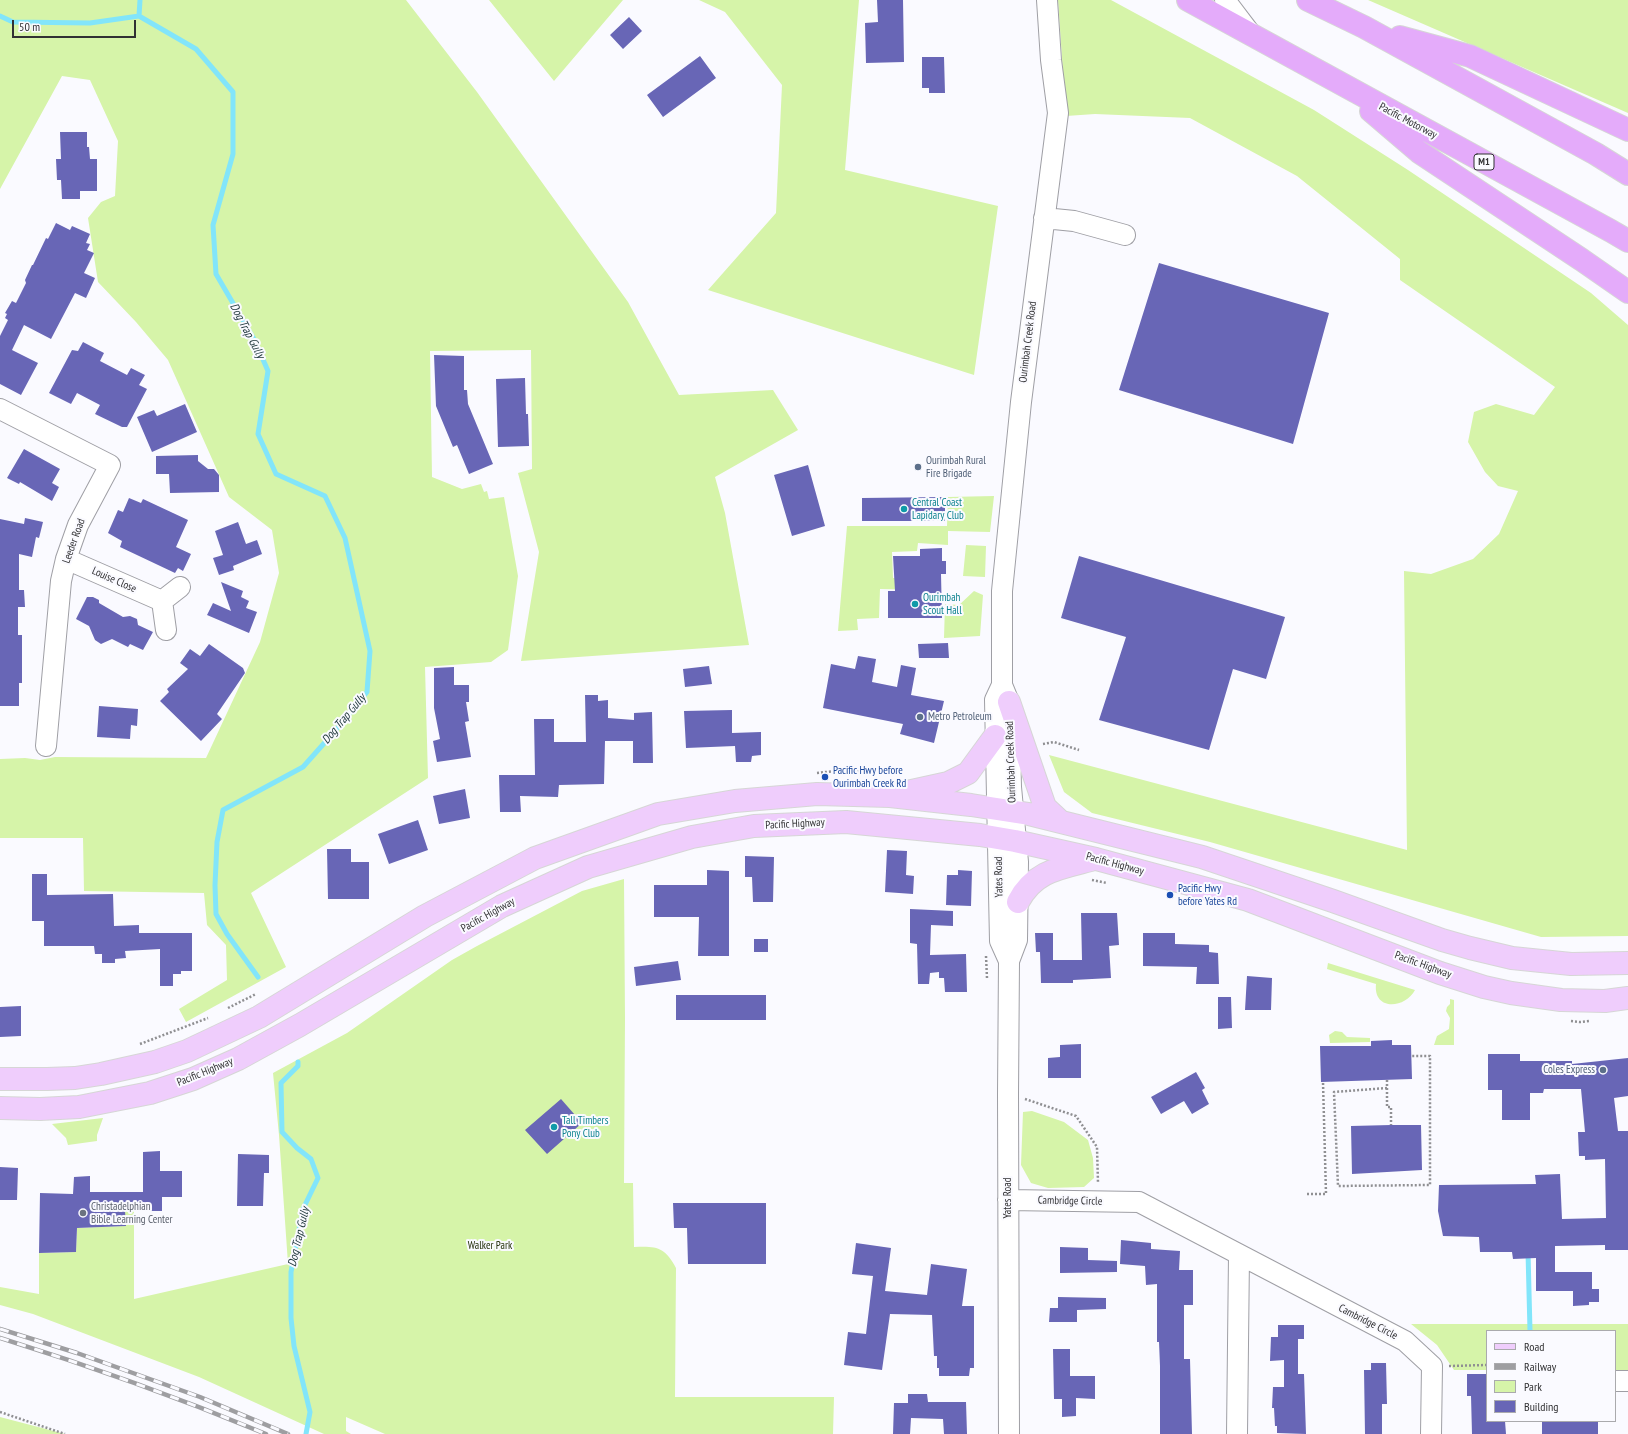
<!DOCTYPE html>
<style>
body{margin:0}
#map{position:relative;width:1628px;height:1434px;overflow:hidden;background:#fafaff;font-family:"PT Sans Narrow",sans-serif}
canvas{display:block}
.legend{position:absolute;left:1486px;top:1330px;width:130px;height:92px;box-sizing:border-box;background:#fafaff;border:1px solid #aaaaad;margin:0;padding:5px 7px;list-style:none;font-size:12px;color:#313133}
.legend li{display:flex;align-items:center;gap:8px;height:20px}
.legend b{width:20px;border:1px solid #aaaaad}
.scale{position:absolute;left:12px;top:20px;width:124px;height:18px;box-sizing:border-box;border:2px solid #313133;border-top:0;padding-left:5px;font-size:12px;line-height:14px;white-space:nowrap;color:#313133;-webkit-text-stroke:3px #fafaff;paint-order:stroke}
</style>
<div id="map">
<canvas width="1628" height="1434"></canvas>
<ul class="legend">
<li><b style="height:5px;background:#efcdfc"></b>Road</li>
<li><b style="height:5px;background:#9e9ea1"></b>Railway</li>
<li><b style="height:11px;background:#d6f4a9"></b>Park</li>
<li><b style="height:11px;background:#6866b6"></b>Building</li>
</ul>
<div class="scale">50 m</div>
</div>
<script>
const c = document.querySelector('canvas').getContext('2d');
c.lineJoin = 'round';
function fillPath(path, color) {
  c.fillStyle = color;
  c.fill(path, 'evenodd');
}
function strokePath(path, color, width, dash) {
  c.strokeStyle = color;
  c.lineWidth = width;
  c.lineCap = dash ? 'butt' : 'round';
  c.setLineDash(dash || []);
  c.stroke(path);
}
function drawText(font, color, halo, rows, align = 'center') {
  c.font = font + ' "PT Sans Narrow",sans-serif';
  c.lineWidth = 4;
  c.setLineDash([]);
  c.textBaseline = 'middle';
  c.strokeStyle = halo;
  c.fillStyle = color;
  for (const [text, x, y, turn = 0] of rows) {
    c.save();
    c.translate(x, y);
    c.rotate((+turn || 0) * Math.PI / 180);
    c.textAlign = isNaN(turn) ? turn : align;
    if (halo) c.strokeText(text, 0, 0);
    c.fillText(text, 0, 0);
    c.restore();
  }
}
const green = new Path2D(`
 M 0,0 L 406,0 L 477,92 L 628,302 L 679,395 L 773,390 L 798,430 L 715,477 L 725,513 L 749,645 L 521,661 L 539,552 L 518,473 L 532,469 L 531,350 L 430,351 L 432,477 L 462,489 L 481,484 L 484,492 L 487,491 L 489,499 L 504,497 L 518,576 L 508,650 L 491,662 L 425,667 L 428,778 L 251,893 L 286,967 L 186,1022 L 179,1009 L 227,980 L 226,945 L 207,925 L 204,893 L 84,891 L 83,838 L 0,838 L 0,759 L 25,758 L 40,760 L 55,757 L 206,758 L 260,642 L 279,573 L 272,530 L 229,497 L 168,360 L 136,322 L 98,282 L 88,218 L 101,202 L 115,196 L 118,141 L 90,80 L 62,76 L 0,189 Z
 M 489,0 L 623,0 L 554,81 Z
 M 699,0 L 859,0 L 845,170 L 998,206 L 974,375 L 708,290 L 776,213 L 782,85 L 725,12 Z
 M 1058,0 L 1111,0 L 1314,110 L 1408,170 L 1591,293 L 1628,325 L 1628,936 L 1541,937 L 1210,842 L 1092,813 L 1064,792 L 1049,755 L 1407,850 L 1404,571 L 1431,574 L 1473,559 L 1499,534 L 1518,491 L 1498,486 L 1485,472 L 1468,442 L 1474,412 L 1496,404 L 1534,415 L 1555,387 L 1400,280 L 1400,259 L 1297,176 L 1190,118 L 1095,114 L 1066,116 Z
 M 1368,0 L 1628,0 L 1628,113 Z
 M 994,496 L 990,532 L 948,531 L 948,545 L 918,543 L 917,551 L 892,552 L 893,578 L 927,576 L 927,590 L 880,589 L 879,618 L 857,619 L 858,630 L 838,631 L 847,526 L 947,526 L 948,497 Z
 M 966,545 L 986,546 L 985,577 L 963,576 Z
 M 974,591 L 983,595 L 980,636 L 944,638 L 945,604 L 959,605 Z
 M 624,879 L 625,1019 L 624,1183 L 633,1183 L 634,1247 C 657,1246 665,1247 676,1268 L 675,1397 L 834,1397 L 833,1434 L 385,1434 L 346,1417 L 346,1431 L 351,1434 L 324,1434 L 199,1377 L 33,1314 L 0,1305 L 0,1287 L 39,1294 L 39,1253 L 76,1252 L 77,1228 L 125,1226 L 125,1199 L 134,1199 L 134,1299 L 288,1264 L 279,1135 L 273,1073 L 347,1033 L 452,960 L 477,946 L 582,891 Z
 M 1328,963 L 1415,990 C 1405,1009 1373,1011 1376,984 L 1327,969 Z
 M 1450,999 L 1454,1000 L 1454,1045 L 1434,1045 L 1437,1036 L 1449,1029 L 1450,1018 L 1446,1011 L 1447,1007 L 1450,1004 Z
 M 1335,1031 L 1342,1032 L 1347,1037 L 1370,1038 L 1370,1042 L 1330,1043 L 1329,1035 Z
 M 1032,1111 L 1064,1122 L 1088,1140 L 1093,1158 L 1094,1178 L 1084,1187 L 1048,1188 L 1031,1183 L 1021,1165 L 1023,1112 Z
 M 103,1118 L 97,1135 L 97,1141 L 68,1145 L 66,1138 L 52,1124 Z
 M 1411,1324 L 1628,1324 L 1628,1370 L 1615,1370 L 1615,1331 L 1487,1331 L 1487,1370 L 1454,1370 L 1437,1345 Z
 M 0,1417 L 65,1434 L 0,1434 Z`);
const stream = new Path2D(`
 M 0,16 L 13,22 L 90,23 L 139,16 L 196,49 L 233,92 L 233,154 L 213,225 L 216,274 L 255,341 L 268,371 L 258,434 L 276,474 L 325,496 L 345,538 L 370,651 L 367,692 L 335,731 L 303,767 L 223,810 L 217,842 L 215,885 L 216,914 L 227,934 L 258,977
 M 139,16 L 140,0
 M 298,1062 L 298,1066 L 281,1083 L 282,1132 L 297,1148 L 311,1159 L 318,1178 L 303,1209 L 291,1272 L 291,1318 L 294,1346 L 310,1412 L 306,1434
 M 1528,1252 L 1530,1331`);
const building = new Path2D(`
 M 877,0 L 903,0 L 904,62 L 866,63 L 865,23 L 878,22 Z
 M 629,17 L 642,31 L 623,49 L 610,35 Z
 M 700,56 L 716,78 L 663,117 L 647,95 Z
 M 922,57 L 944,57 L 945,93 L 929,93 L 929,88 L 922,88 Z
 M 60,132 L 87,132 L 87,147 L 89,147 L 90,159 L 97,159 L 97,191 L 80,191 L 80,199 L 62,199 L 61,180 L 57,180 L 56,159 L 61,159 Z
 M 56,223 L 70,230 L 72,226 L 90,234 L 86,243 L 90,244 L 87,250 L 94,253 L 84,273 L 95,278 L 86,298 L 75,293 L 51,339 L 24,325 L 12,350 L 38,363 L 21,395 L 0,384 L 0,336 L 8,320 L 5,318 L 7,314 L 5,313 L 12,301 L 16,303 L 26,283 L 25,280 L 32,265 L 33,265 L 46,238 L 48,239 Z
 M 1159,263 L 1329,313 L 1293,444 L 1119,390 Z
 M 83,342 L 104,353 L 100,361 L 127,375 L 131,368 L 145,375 L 139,385 L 147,389 L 127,427 L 122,427 L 95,414 L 100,405 L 77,393 L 71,404 L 49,393 L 72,350 L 78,351 Z
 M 434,355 L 464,356 L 464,390 L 467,390 L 468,404 L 493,464 L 469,474 L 457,445 L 453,447 L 436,406 Z
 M 525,378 L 526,414 L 528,414 L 529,446 L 498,447 L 496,379 Z
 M 185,404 L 197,432 L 152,452 L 137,417 L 154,410 L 157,416 Z
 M 24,449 L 60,469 L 52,483 L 59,487 L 52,501 L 20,482 L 19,484 L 7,478 Z
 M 198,455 L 198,461 L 208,469 L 214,469 L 219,475 L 219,492 L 170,493 L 169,474 L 156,474 L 156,456 Z
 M 808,465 L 825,526 L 792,536 L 774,475 Z
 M 945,497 L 945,521 L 862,521 L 862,498 Z
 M 129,498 L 141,503 L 143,499 L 188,520 L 176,547 L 191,554 L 183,571 L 178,568 L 175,573 L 120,547 L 122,541 L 108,533 L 118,510 L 123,512 Z
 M 25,518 L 43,522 L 39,538 L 36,537 L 32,557 L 19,554 L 19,590 L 24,590 L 25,607 L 18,607 L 18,635 L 22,635 L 22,683 L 19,683 L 19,706 L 0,706 L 0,519 L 24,524 Z
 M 238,522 L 246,544 L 257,540 L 262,554 L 233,566 L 234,570 L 219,575 L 213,558 L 223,555 L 215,531 Z
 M 942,548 L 942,561 L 946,561 L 946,574 L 941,574 L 942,618 L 888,618 L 888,591 L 895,591 L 893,556 L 920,556 L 920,549 Z
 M 1079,556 L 1285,617 L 1266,679 L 1233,669 L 1209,750 L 1099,720 L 1126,637 L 1061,618 Z
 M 221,582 L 243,591 L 241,597 L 249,601 L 246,608 L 257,612 L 249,633 L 207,615 L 213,603 L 231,611 Z
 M 87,597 L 93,597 L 99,600 L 99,603 L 123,617 L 130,616 L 137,619 L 138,625 L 153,632 L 143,650 L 130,644 L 128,647 L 112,639 L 101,644 L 95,640 L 89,626 L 76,619 Z
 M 948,643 L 949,658 L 919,658 L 918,644 Z
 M 209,644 L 243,668 L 245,673 L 217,714 L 222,719 L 201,741 L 160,701 L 169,692 L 167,689 L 188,669 L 180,663 L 190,649 L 200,656 Z
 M 858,656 L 876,659 L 872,682 L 897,687 L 901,665 L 916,668 L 911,695 L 944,701 L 934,743 L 900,734 L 903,724 L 823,708 L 831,664 L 855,669 Z
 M 709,666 L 712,684 L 685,687 L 683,669 Z
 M 454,667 L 454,685 L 469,685 L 469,702 L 466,702 L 469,721 L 465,722 L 471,757 L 437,762 L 433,741 L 440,739 L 434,708 L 434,668 Z
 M 585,695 L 598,695 L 598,701 L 608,700 L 608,718 L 634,720 L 634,713 L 652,712 L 653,763 L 633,763 L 633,741 L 605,741 L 604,784 L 559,785 L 558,797 L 520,796 L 521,812 L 500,812 L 499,775 L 535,775 L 534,719 L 554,719 L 554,742 L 586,742 Z
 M 99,706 L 138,709 L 137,726 L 131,725 L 130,739 L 97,737 Z
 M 732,710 L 732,733 L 761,732 L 761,755 L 752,756 L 751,762 L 736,762 L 735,746 L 686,748 L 684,711 Z
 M 465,789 L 470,818 L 439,824 L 433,796 Z
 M 418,820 L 428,850 L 389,864 L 378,834 Z
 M 327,849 L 351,849 L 351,862 L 369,862 L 369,899 L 328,899 Z
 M 887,850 L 907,851 L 906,875 L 914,876 L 913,894 L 885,892 Z
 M 745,856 L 774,857 L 773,902 L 753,902 L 752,877 L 745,877 Z
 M 707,870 L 729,871 L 729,956 L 698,956 L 699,917 L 654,917 L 654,885 L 707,885 Z
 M 958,870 L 972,871 L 971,906 L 946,905 L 947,875 L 958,875 Z
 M 32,874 L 47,874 L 47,895 L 113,894 L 114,926 L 139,925 L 139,933 L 192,933 L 192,971 L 181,971 L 181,974 L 173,974 L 173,986 L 160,986 L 160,949 L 125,951 L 126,958 L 115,959 L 115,963 L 102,963 L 102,954 L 95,954 L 94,946 L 44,946 L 44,921 L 32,921 Z
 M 910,909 L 953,911 L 953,926 L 931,925 L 930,955 L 966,954 L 967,992 L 945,992 L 944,978 L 939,978 L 939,972 L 930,973 L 929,984 L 918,984 L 917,944 L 910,943 Z
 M 1081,913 L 1117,913 L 1119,945 L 1109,946 L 1111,978 L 1073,980 L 1073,983 L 1041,983 L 1040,952 L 1036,952 L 1035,933 L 1053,933 L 1053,960 L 1082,960 Z
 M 1143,933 L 1175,933 L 1175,944 L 1209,945 L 1209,952 L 1218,953 L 1219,984 L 1196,984 L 1197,967 L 1143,966 Z
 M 754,939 L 768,939 L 768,952 L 754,952 Z
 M 678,961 L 681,980 L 636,986 L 634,967 Z
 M 1247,976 L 1272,978 L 1271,1010 L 1245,1010 Z
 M 676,995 L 766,995 L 766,1020 L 676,1020 Z
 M 1218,997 L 1231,997 L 1232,1028 L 1218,1029 Z
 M 21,1006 L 21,1036 L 0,1037 L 0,1007 Z
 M 1392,1040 L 1392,1045 L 1411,1045 L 1412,1079 L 1321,1082 L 1320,1046 L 1371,1046 L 1371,1041 Z
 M 1081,1044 L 1081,1078 L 1048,1078 L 1048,1058 L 1060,1057 L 1060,1045 Z
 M 1488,1054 L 1520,1054 L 1520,1061 L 1572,1061 L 1572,1064 L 1628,1058 L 1628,1096 L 1614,1098 L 1618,1131 L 1628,1131 L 1628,1250 L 1605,1250 L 1605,1245 L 1555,1246 L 1555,1272 L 1592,1272 L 1592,1289 L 1599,1289 L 1599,1302 L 1589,1302 L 1589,1305 L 1573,1306 L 1573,1291 L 1536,1291 L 1536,1258 L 1513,1259 L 1512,1252 L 1480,1252 L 1479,1237 L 1443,1236 L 1438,1211 L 1439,1185 L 1536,1184 L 1535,1175 L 1560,1174 L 1562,1219 L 1606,1218 L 1605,1159 L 1585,1160 L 1585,1156 L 1579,1156 L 1578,1132 L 1585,1132 L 1581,1089 L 1544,1089 L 1543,1093 L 1530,1093 L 1530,1120 L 1502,1120 L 1502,1090 L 1488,1090 Z
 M 1196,1072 L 1205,1088 L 1202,1090 L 1209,1104 L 1192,1114 L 1184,1101 L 1161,1114 L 1151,1097 Z
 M 561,1099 L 582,1123 L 547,1154 L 525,1130 Z
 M 1391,1125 L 1421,1125 L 1422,1170 L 1352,1174 L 1351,1126 Z
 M 160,1151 L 160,1171 L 182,1171 L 182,1197 L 162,1197 L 162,1211 L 125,1211 L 126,1226 L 77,1228 L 76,1252 L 39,1253 L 40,1193 L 73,1194 L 74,1177 L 90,1176 L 90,1192 L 143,1192 L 143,1152 Z
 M 238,1154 L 269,1155 L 269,1173 L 264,1173 L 263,1206 L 237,1206 Z
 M 0,1167 L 18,1168 L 17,1200 L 0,1200 Z
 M 673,1203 L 766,1203 L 766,1264 L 688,1264 L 687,1228 L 674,1228 Z
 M 1121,1240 L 1151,1243 L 1151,1249 L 1180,1251 L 1179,1270 L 1193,1270 L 1193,1305 L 1184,1305 L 1184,1359 L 1190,1359 L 1192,1434 L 1160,1434 L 1160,1366 L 1159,1342 L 1157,1342 L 1157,1284 L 1146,1285 L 1145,1266 L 1120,1264 Z
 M 856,1243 L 891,1248 L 885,1291 L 927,1295 L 931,1264 L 967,1269 L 962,1306 L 974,1306 L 974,1368 L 970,1368 L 969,1376 L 939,1376 L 939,1368 L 937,1368 L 937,1356 L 934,1356 L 932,1315 L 890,1314 L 882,1370 L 844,1365 L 848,1332 L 866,1334 L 873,1276 L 852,1274 Z
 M 1060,1247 L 1088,1248 L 1088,1260 L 1117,1261 L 1117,1272 L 1060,1273 Z
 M 1058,1297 L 1106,1298 L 1106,1309 L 1077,1310 L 1077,1322 L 1049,1322 L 1050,1308 L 1058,1308 Z
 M 1278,1325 L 1304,1325 L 1304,1339 L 1298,1339 L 1298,1374 L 1304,1374 L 1306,1434 L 1277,1433 L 1277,1426 L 1275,1426 L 1274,1408 L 1272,1408 L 1273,1387 L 1284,1387 L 1284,1360 L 1270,1361 L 1271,1337 L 1278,1337 Z
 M 1053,1349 L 1070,1349 L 1070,1376 L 1095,1376 L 1095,1399 L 1076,1398 L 1076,1416 L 1062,1417 L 1062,1399 L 1054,1399 Z
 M 1371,1363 L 1386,1363 L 1387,1404 L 1382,1404 L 1382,1434 L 1365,1434 L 1364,1370 L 1371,1370 Z
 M 1467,1374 L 1487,1374 L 1487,1421 L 1505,1421 L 1506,1434 L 1472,1434 L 1471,1396 L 1467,1396 Z
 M 908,1394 L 927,1394 L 928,1402 L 966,1402 L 967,1434 L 944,1434 L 943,1419 L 911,1418 L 910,1434 L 893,1434 L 894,1403 L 908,1403 Z
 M 1542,1421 L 1598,1421 L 1598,1434 L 1542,1434 Z`);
const path = new Path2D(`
 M 1043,744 L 1054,742 L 1079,750
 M 817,773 L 835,771 L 904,772
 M 1092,880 L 1107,883
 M 986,956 L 987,978
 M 228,1008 L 256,994
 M 1571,1021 L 1580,1022 L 1590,1021
 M 140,1044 L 208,1018
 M 1387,1080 L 1387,1088 L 1334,1092 L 1338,1186 L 1430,1185 L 1430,1056 L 1411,1056
 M 1387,1088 L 1387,1107 L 1391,1107 L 1391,1125
 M 1025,1099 L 1076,1116 L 1097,1147 L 1098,1183
 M 1307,1194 L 1326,1194 L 1323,1082
 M 1449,1366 L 1487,1365
 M 0,1412 L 65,1434`);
const minor = new Path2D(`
 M 1225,0 L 1250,33
 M 1044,218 L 1074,221 L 1125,235
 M 0,409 L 110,465 L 78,525 L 66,559 L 61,581 L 46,746
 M 66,559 L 162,601
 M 166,630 L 162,601 L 180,587
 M 1002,685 L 995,700 L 1000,941 L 1009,961
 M 1008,1200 L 1139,1202 L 1405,1341 L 1432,1366 L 1431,1434
 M 1615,1381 L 1628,1381
 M 1009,1434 L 1008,1094 L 1009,961 L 1017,940 L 1018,862 L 1011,787 L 1009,702 L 1002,685 L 1002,591 L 1021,402 L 1058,113 L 1051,60 L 1047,0
 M 1237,1434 L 1239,1255`);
const major = new Path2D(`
 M 1009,702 L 1045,807 L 1060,821
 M 907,792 L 948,783 L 968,773 L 995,736
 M 1018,902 C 1034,871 1060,868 1091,860
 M 0,1079 L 47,1079 L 75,1078 L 101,1074 L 155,1062 L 187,1051 L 259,1017 L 425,916 L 535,858 L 658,814 L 735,801 L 817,794 L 890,796 L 971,805 L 1029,814 L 1202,857 L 1333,901 L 1442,940 L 1470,948 L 1512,958 L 1571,964 L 1628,963
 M 0,1108 L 40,1109 L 79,1107 L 150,1093 L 193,1079 L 238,1059 L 300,1025 L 502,906 L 588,867 L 692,837 L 754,826 L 846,822 L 980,835 L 1015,841 L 1096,859 L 1248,900 L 1440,973 L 1484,987 L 1511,993 L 1561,1000 L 1605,1001 L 1628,998`);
const highway = new Path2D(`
 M 1188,0 L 1611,231 L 1628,241
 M 1308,0 L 1364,27 L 1596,154 L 1628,174
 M 1400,37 L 1470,56 L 1628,130
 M 1371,111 L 1419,152 L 1582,260 L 1628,292`);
const rail = new Path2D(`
 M 0,1329 L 77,1353 L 200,1397 L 288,1434
 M 0,1338 C 90,1366 179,1398 266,1434`);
const markers = [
 [918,467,4,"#5c6f8a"],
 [904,509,4,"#0f9aa8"],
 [915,604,4,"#0f9aa8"],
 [920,717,4,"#5c6f8a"],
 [825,777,4,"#1a4fb4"],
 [1170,895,4,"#1a4fb4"],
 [1603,1070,4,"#5c6f8a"],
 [554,1127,4,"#0f9aa8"],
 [83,1213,4,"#6b7280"]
];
const shields = [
 [1484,162,20]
];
const shieldNames = [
 ["M1",1484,162]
];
const streetNames = [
 ["Pacific Motorway",1408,121,28],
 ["Ourimbah Creek Road",1028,342,-83],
 ["Leeder Road",74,541,-70],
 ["Louise Close",114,580,24],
 ["Ourimbah Creek Road",1011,762,-92],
 ["Pacific Highway",795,824,-3],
 ["Pacific Highway",1115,864,15],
 ["Yates Road",999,877,-91],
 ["Pacific Highway",488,915,-29],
 ["Pacific Highway",1423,965,20],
 ["Pacific Highway",205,1072,-22],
 ["Yates Road",1008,1198,-90],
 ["Cambridge Circle",1070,1201,1],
 ["Cambridge Circle",1368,1322,27]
];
const serviceNames = [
 ["Ourimbah Rural",926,461],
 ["Fire Brigade",926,474],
 ["Metro Petroleum",928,717],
 ["Coles Express",1595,1070,"right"]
];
const cultureNames = [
 ["Central Coast",912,503],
 ["Lapidary Club",912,516],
 ["Ourimbah",923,598],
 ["Scout Hall",923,611],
 ["Tall Timbers",562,1121],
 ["Pony Club",562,1134]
];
const transitNames = [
 ["Pacific Hwy before",833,771],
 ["Ourimbah Creek Rd",833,784],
 ["Pacific Hwy",1178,889],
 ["before Yates Rd",1178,902]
];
const worshipNames = [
 ["Christadelphian",91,1207],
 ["Bible Learning Center",91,1220]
];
const parkNames = [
 ["Walker Park",490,1246]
];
const waterNames = [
 ["Dog Trap Gully",247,331,62],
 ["Dog Trap Gully",344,719,-50],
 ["Dog Trap Gully",299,1237,-77]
];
fillPath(green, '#d6f4a9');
strokePath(stream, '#82e5fa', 5);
fillPath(building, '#6866b6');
strokePath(minor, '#9f9fa5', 22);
strokePath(major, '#d6d6d6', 24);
strokePath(highway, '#d6d6d6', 24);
strokePath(path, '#8f8f92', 2.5, [2, 2]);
strokePath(minor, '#fff', 20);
strokePath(major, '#efcdfc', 22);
strokePath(highway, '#e4abfa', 22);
strokePath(rail, '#9e9ea1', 4.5);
strokePath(rail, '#fafaff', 3, [9]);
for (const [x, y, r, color] of markers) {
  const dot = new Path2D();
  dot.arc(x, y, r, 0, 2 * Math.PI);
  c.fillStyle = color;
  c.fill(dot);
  strokePath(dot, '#fafaff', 1.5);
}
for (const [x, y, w] of shields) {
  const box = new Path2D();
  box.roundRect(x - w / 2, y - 8, w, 16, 3);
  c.fillStyle = '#fafaff';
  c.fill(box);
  strokePath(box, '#313133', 1);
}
drawText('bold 10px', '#313133', null, shieldNames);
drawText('11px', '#313133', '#fafaff', streetNames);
drawText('11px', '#4e5e75', '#fafaff', serviceNames, 'left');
drawText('11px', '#0d838f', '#fafaff', cultureNames, 'left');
drawText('11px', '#164399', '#fafaff', transitNames, 'left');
drawText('11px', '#5b616d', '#fafaff', worshipNames, 'left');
drawText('11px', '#24300b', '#fafaff', parkNames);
drawText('italic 12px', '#233a3f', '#fafaff', waterNames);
</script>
